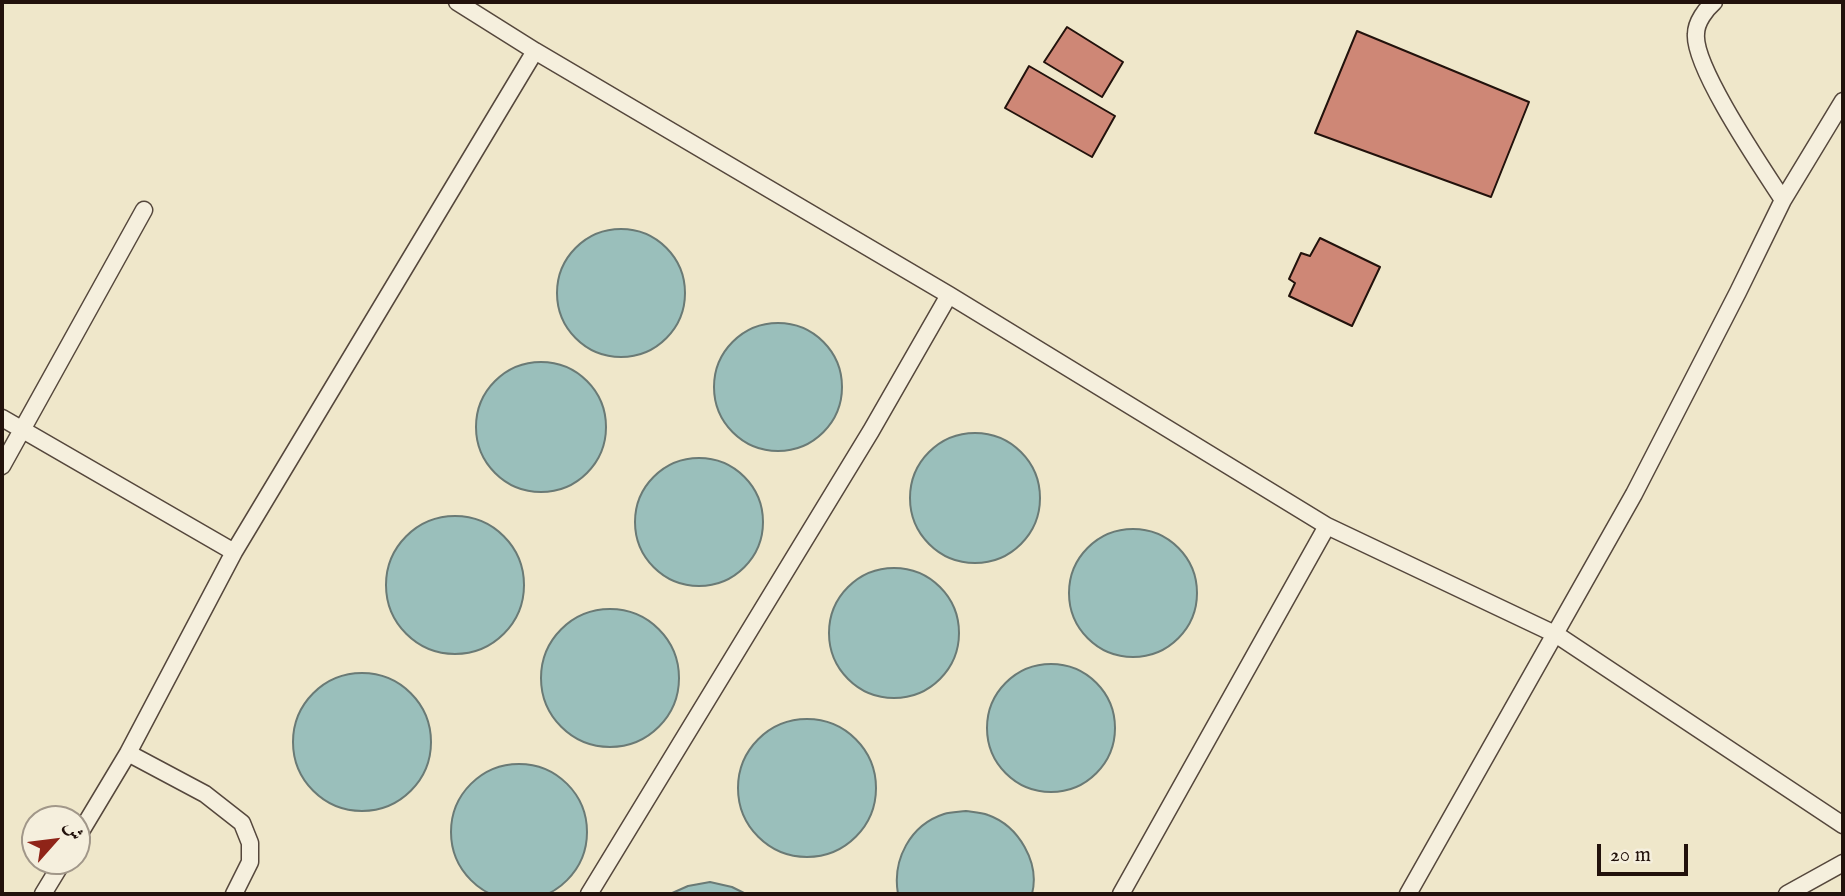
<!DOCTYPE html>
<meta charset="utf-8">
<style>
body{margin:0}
#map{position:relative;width:1845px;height:896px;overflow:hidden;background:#efe7ca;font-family:"IM FELL English",Amiri,serif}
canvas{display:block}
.frame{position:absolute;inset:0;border:4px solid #22120c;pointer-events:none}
.north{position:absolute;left:21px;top:805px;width:70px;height:70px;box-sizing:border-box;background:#f5efdd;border:2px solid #a19789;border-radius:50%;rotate:62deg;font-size:19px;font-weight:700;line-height:28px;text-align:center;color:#22120c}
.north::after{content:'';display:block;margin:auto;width:24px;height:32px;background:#8f2418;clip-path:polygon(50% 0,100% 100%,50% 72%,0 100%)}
.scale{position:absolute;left:1597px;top:844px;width:91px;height:32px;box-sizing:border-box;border:4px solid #22120c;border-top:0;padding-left:9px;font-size:21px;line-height:24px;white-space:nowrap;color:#22120c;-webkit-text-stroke:5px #f5efdd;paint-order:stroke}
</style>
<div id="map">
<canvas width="1845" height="896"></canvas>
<div class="frame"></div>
<div class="north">ش</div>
<div class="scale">20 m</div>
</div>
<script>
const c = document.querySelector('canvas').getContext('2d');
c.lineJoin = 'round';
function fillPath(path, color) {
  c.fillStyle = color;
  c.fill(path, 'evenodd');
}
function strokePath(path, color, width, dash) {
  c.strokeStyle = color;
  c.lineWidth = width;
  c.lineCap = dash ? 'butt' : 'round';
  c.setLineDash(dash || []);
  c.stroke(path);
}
const water = new Path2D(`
 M557 293a64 64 0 1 1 128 0a64 64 0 1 1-128 0Z
 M714 387a64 64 0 1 1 128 0a64 64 0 1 1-128 0Z
 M476 427a65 65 0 1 1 130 0a65 65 0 1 1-130 0Z
 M910 498a65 65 0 1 1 130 0a65 65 0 1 1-130 0Z
 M635 522a64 64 0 1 1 128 0a64 64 0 1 1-128 0Z
 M386 585a69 69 0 1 1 138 0a69 69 0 1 1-138 0Z
 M1069 593a64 64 0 1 1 128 0a64 64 0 1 1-128 0Z
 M829 633a65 65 0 1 1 130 0a65 65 0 1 1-130 0Z
 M541 678a69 69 0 1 1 138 0a69 69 0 1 1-138 0Z
 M987 728a64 64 0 1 1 128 0a64 64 0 1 1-128 0Z
 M293 742a69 69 0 1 1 138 0a69 69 0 1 1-138 0Z
 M738 788a69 69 0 1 1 138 0a69 69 0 1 1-138 0Z
 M451 832a68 68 0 1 1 136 0a68 68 0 1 1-136 0Z
 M 966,811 C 973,812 981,812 988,815 C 1019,826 1040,863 1032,894 L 898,894 C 892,860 910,825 944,814 C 951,812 959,812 966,811 Z
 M 710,882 L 732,887 L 746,894 L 670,894 L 688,886 Z`);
const building = new Path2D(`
 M 1067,27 L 1123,62 L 1102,97 L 1044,62 Z
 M 1357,31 L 1529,102 L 1491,197 L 1315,133 Z
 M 1029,66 L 1115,116 L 1092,157 L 1005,108 Z
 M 1320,238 L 1380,267 L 1352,326 L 1289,296 L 1295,283 L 1289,279 L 1301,253 L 1310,256 Z`);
const lane = new Path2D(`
 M 457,2 L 535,51 L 949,295 L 1327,526 L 1557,635 L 1843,825
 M 1714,2 C 1706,9 1696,22 1696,34 C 1693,67 1763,169 1783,200
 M 2,418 L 234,552
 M 2,466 L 144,210
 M 128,753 L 205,794 L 242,823 L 250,843 L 250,862 L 234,894
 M 77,838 L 128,753 L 234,552 L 535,51
 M 43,894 L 63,861
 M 589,894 L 871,431 L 949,295
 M 1121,894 L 1327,526
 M 1408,894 L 1634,494 L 1738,292 L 1783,200 L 1843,101
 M 1787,894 L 1843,863`);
fillPath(water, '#9abfbb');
strokePath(water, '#6a7a75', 2);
fillPath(building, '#ce8776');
strokePath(building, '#22120c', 2);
strokePath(lane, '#55473c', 19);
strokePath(lane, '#f5efdd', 16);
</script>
